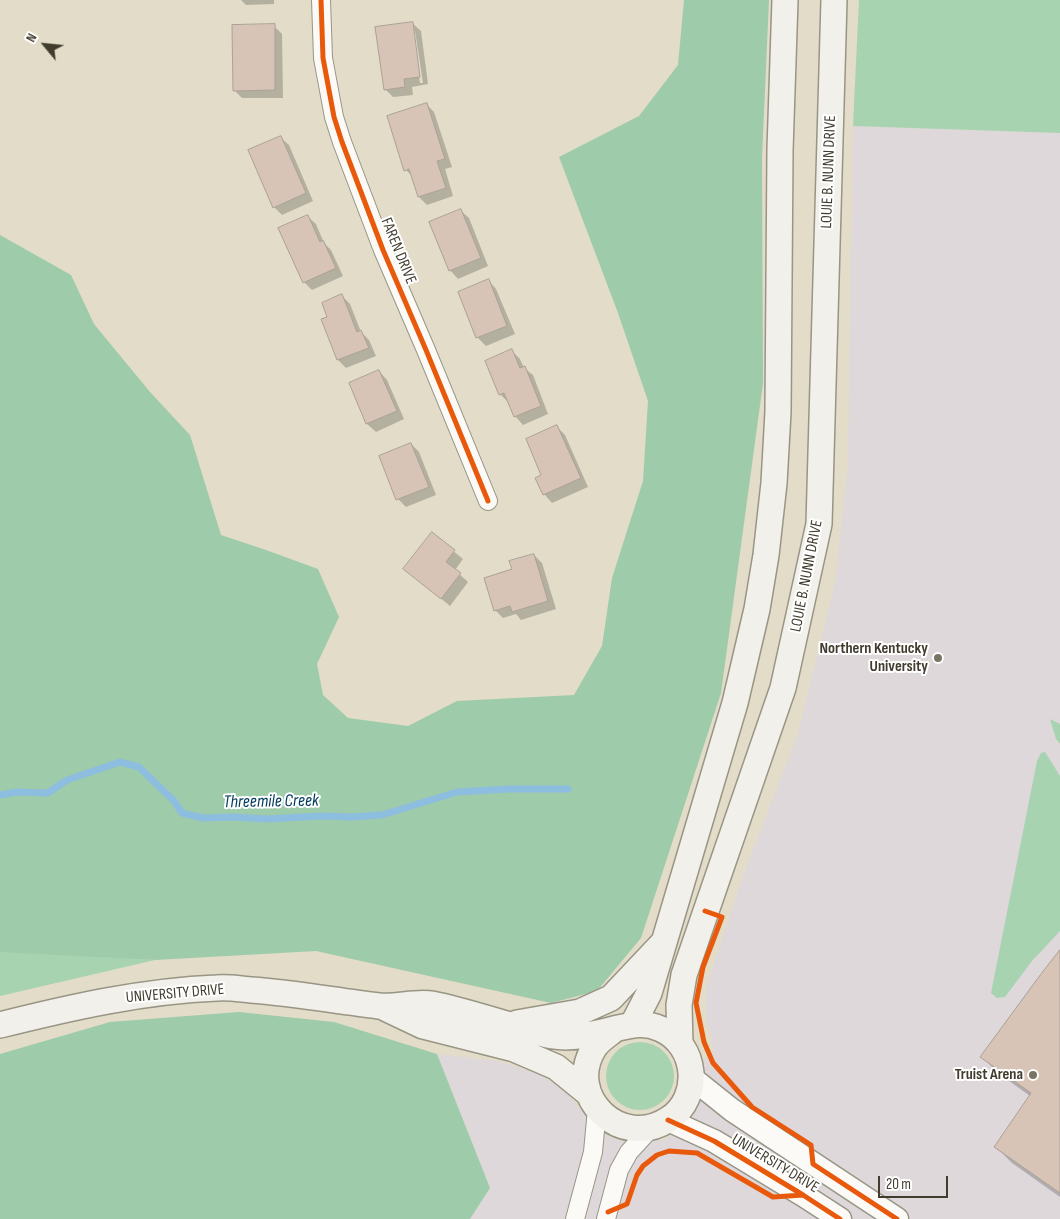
<!DOCTYPE html>
<style>
body{margin:0}
#map{position:relative;width:1060px;height:1219px;overflow:hidden;background:#e2dcc8;font-family:"Sofia Sans Condensed",sans-serif}
canvas{display:block}
.north{position:absolute;left:20px;top:20px;width:50px;height:50px;-webkit-text-stroke:4px #fff;paint-order:stroke;rotate:298deg;font-size:14px;font-weight:700;line-height:20px;text-align:center;color:#413c2e}
.north::after{content:'';display:block;margin:auto;width:18px;height:22px;background:#413c2e;clip-path:polygon(50% 0,100% 100%,50% 72%,0 100%)}
.scale{position:absolute;left:878px;top:1176px;width:70px;height:22px;box-sizing:border-box;border:2px solid #413c2e;border-top:0;padding-left:6px;font-size:15px;line-height:18px;white-space:nowrap;color:#413c2e;-webkit-text-stroke:4px #fff;paint-order:stroke}
</style>
<div id="map">
<canvas width="1060" height="1219"></canvas>
<div class="north">N</div>
<div class="scale">20 m</div>
</div>
<script>
const c = document.querySelector('canvas').getContext('2d');
c.lineJoin = 'round';
function fillPath(path, color) {
  c.fillStyle = color;
  c.fill(path, 'evenodd');
}
function strokePath(path, color, width, dash) {
  c.strokeStyle = color;
  c.lineWidth = width;
  c.lineCap = dash ? 'butt' : 'round';
  c.setLineDash(dash || []);
  c.stroke(path);
}
function drawText(font, color, halo, rows, align = 'center') {
  c.font = font + ' "Sofia Sans Condensed",sans-serif';
  c.lineWidth = 4;
  c.setLineDash([]);
  c.textBaseline = 'middle';
  c.strokeStyle = halo;
  c.fillStyle = color;
  for (const [text, x, y, turn = 0] of rows) {
    c.save();
    c.translate(x, y);
    c.rotate((+turn || 0) * Math.PI / 180);
    c.textAlign = isNaN(turn) ? turn : align;
    if (halo) c.strokeText(text, 0, 0);
    c.fillText(text, 0, 0);
    c.restore();
  }
}
const education = new Path2D(`
 M 853,126 L 1060,133 L 1060,1219 L 470,1219 L 490,1188 L 437,1054 L 498,1061 L 541,1075 L 567,1093 L 582,1111 L 606,1135 L 618,1140 L 651,1142 L 665,1139 L 690,1121 L 700,1100 L 703,1061 L 714,1051 L 706,1017 L 706,988 L 743,876 L 798,734 L 835,583 L 848,465 Z`);
const green = new Path2D(`
 M 859,0 L 1060,0 L 1060,133 L 853,126 Z
 M 1050,719 L 1060,724 L 1060,744 L 1056,739 Z
 M 1045,752 L 1060,776 L 1060,931 L 1032,961 L 1005,997 L 997,998 L 991,993 L 1037,761 L 1041,753 Z
 M 4,951 L 155,960 L 0,996 L 0,952 Z
 M606 1076a34 34 0 1 1 68 0a34 34 0 1 1-68 0Z`);
const forest = new Path2D(`
 M 684,0 L 769,0 L 762,157 L 763,383 L 721,693 L 641,938 L 597,991 L 551,1003 L 316,951 L 155,960 L 0,952 L 0,235 L 71,275 L 94,324 L 150,392 L 190,435 L 221,535 L 266,550 L 318,569 L 339,617 L 317,664 L 323,695 L 348,718 L 408,726 L 457,701 L 574,695 L 602,646 L 612,578 L 643,481 L 648,401 L 618,313 L 559,157 L 639,116 L 678,65 Z
 M 239,1012 L 334,1022 L 437,1054 L 490,1188 L 470,1219 L 0,1219 L 0,1054 L 110,1022 Z`);
const shadow = new Path2D(`
 M 241,0 L 274,0 L 274,4 L 246,5 Z
 M 412,23 L 421,31 L 428,84 L 412,87 L 413,95 L 393,97 L 385,89 ZM 413,31 L 415,31 L 423,83 L 420,83 Z
 M 274,26 L 282,34 L 283,98 L 242,98 L 234,90 Z
 M 426,104 L 434,112 L 452,167 L 445,169 L 453,196 L 427,205 L 419,197 L 413,177 L 406,170 Z
 M 280,137 L 289,145 L 313,201 L 282,215 L 274,207 Z
 M 460,210 L 469,218 L 488,266 L 458,279 L 450,270 Z
 M 307,216 L 316,224 L 324,243 L 331,250 L 343,276 L 312,290 L 304,282 Z
 M 488,280 L 496,289 L 515,334 L 486,346 L 477,337 L 459,292 Z
 M 342,296 L 350,304 L 361,332 L 369,340 L 376,356 L 346,368 L 338,360 L 323,320 L 329,318 Z
 M 512,351 L 520,359 L 524,368 L 533,375 L 548,414 L 523,425 L 515,416 L 508,402 L 500,394 Z
 M 379,371 L 387,380 L 404,419 L 376,432 L 367,424 L 350,384 Z
 M 557,427 L 565,435 L 588,487 L 552,503 L 544,494 L 543,476 Z
 M 411,444 L 419,452 L 436,495 L 406,507 L 398,499 Z
 M 432,534 L 463,559 L 455,570 L 468,582 L 450,606 L 405,569 Z
 M 534,555 L 542,563 L 556,609 L 521,620 L 516,614 L 503,618 L 495,610 L 513,570 Z
 M 1060,952 L 1060,1197 L 1012,1163 L 996,1147 L 1030,1096 L 998,1073 L 982,1057 Z`);
const stream = new Path2D(`
 M 0,795 L 17,792 L 48,793 L 67,780 L 120,762 L 139,767 L 174,801 L 182,813 L 203,818 L 233,817 L 266,819 L 323,816 L 352,817 L 382,815 L 457,792 L 508,789 L 568,789`);
const building = new Path2D(`
 M 413,22 L 420,77 L 404,79 L 405,87 L 384,90 L 375,27 Z
 M 275,24 L 275,90 L 233,91 L 232,25 Z
 M 427,103 L 445,159 L 437,161 L 446,188 L 418,197 L 409,169 L 404,171 L 387,116 Z
 M 281,136 L 306,193 L 273,208 L 248,150 Z
 M 461,209 L 481,258 L 449,271 L 429,222 Z
 M 308,215 L 320,242 L 323,240 L 336,268 L 303,283 L 278,228 Z
 M 489,279 L 507,326 L 476,338 L 458,292 Z
 M 342,294 L 357,332 L 361,330 L 369,348 L 337,360 L 321,319 L 327,317 L 322,303 Z
 M 512,349 L 520,368 L 525,366 L 541,406 L 514,417 L 504,393 L 499,395 L 485,361 Z
 M 379,370 L 397,411 L 366,424 L 349,383 Z
 M 557,425 L 581,478 L 543,495 L 535,478 L 541,475 L 526,439 Z
 M 411,443 L 429,487 L 396,500 L 379,456 Z
 M 432,532 L 455,550 L 446,562 L 461,573 L 441,599 L 403,569 Z
 M 534,554 L 548,601 L 512,612 L 510,606 L 494,611 L 484,578 L 512,569 L 509,561 Z
 M 1060,950 L 1060,1193 L 994,1147 L 1031,1093 L 980,1057 L 1041,974 Z`);
const minor = new Path2D(`
 M 321,0 L 323,58 L 334,117 L 342,142 L 383,250 L 426,350 L 488,501
 M 575,1219 L 593,1152 L 597,1109
 M 606,1219 L 619,1170 L 629,1152 L 651,1128`);
const tertiary = new Path2D(`
 M 692,1078 L 732,1110 L 897,1219
 M 668,1120 L 714,1141 L 803,1195 L 840,1219`);
const secondary = new Path2D(`
 M 383,1007 L 423,1026 L 514,1049 L 556,1067 L 588,1093
 M 517,1023 L 580,1012 L 611,998 L 662,944
 M 633,1024 L 649,993 L 735,703 L 757,609 L 766,555 L 774,483 L 778,412 L 780,150 L 785,0
 M 0,1025 C 72,1007 143,991 217,988 C 228,987 240,989 251,990 C 294,993 336,1001 379,1006 C 396,1008 415,1001 432,1004 C 473,1012 512,1028 553,1036 C 572,1039 596,1034 614,1029 C 631,1025 644,1021 661,1029 C 697,1045 702,1097 669,1119 C 621,1151 564,1096 594,1048 C 599,1040 608,1035 615,1029
 M 680,1044 L 679,1005 L 684,975 L 783,688 L 819,524 L 834,0`);
const cycleway = new Path2D(`
 M 321,0 L 323,58 L 334,117 L 342,142 L 383,250 L 426,350 L 488,501
 M 705,911 L 722,917 L 703,967 L 696,1003 L 704,1042 L 713,1063 L 752,1107 L 811,1145 L 813,1164 L 897,1219
 M 668,1120 L 714,1141 L 803,1195 L 840,1219
 M 608,1212 L 627,1204 L 637,1175 L 643,1166 L 657,1155 L 669,1151 L 697,1153 L 773,1197 L 803,1195`);
const markers = [
 [938,658,5,"#797464"],
 [1033,1075,5,"#797464"]
];
const streetNames = [
 ["LOUIE B. NUNN DRIVE",829,172,-88],
 ["FAREN DRIVE",398,251,68],
 ["LOUIE B. NUNN DRIVE",807,576,-79],
 ["UNIVERSITY DRIVE",175,994,-5],
 ["UNIVERSITY DRIVE",775,1164,31]
];
const poiNames = [
 ["Northern Kentucky",928,649],
 ["University",928,667],
 ["Truist Arena",1023,1075]
];
const waterNames = [
 ["Threemile Creek",271,802,-1]
];
fillPath(education, '#ded8db');
fillPath(green, '#a7d3b1');
fillPath(forest, '#9ecba9');
fillPath(shadow, '#0003');
strokePath(stream, '#8ebedf', 7);
fillPath(building, '#d7c4b6');
strokePath(building, '#aaa196', 1);
strokePath(minor, '#999585', 20);
strokePath(tertiary, '#999585', 25);
strokePath(secondary, '#999585', 28);
strokePath(minor, '#fbfaf7', 18);
strokePath(tertiary, '#fbfaf7', 22);
strokePath(secondary, '#f2f0ea', 25);
strokePath(cycleway, '#e8590c', 5);
for (const [x, y, r, color] of markers) {
  const dot = new Path2D();
  dot.arc(x, y, r, 0, 2 * Math.PI);
  c.fillStyle = color;
  c.fill(dot);
  strokePath(dot, '#fff', 2);
}
drawText('16px', '#413c2e', '#fff', streetNames);
drawText('bold 16px', '#413c2e', '#fff', poiNames, 'right');
drawText('italic 18px', '#00395c', '#fff', waterNames);
</script>
